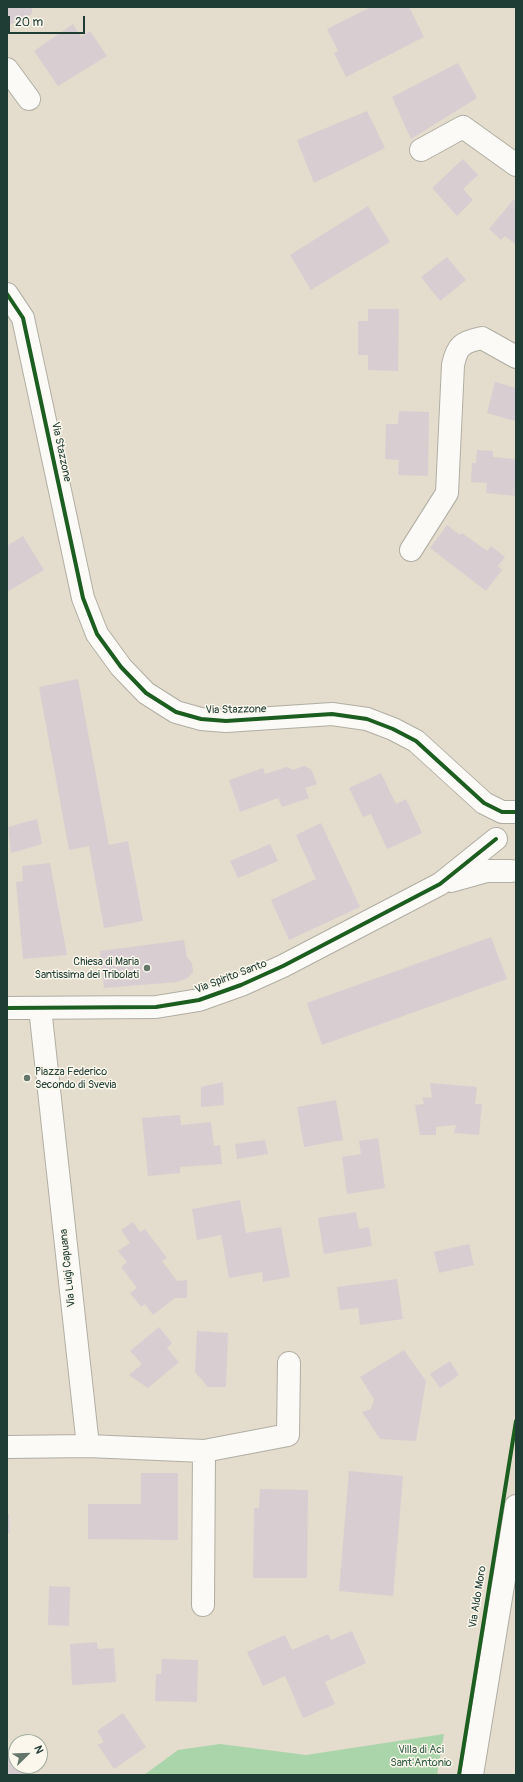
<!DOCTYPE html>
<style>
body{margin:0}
#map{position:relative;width:523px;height:1782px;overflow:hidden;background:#e4dccc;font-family:Pangolin,sans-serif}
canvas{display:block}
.frame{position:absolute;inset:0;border:8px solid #1f3d34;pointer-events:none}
.north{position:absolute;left:8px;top:1734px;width:40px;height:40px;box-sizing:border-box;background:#fbf7ec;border:1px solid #a3ada2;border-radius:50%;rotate:67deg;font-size:11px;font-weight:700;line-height:16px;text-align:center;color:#1f3d34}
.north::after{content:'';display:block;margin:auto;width:14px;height:18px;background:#647569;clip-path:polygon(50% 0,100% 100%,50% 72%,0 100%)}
.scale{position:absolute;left:8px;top:16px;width:77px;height:18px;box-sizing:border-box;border:2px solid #1f3d34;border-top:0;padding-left:5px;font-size:12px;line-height:14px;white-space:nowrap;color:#1f3d34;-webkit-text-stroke:3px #fbf7ec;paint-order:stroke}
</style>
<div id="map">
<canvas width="523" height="1782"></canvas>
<div class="frame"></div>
<div class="north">N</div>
<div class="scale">20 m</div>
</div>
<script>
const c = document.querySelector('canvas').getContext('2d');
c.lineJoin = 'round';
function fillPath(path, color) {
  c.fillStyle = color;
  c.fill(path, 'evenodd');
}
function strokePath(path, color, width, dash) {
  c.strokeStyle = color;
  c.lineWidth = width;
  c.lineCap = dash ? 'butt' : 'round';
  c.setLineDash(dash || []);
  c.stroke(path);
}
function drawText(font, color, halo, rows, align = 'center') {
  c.font = font + ' Pangolin,sans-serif';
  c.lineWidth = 3;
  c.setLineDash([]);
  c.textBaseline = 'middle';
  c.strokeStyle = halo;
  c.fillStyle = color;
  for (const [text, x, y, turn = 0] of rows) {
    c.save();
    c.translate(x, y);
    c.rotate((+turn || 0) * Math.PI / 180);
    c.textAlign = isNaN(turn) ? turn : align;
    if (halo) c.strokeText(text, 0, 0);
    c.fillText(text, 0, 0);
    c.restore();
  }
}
const green = new Path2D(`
 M 444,1734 L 437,1775 L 144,1775 L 178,1750 L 220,1744 L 306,1755 Z`);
const building = new Path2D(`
 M 7,7 L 32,7 L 32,14 L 7,26 Z
 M 371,7 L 409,7 L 424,37 L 346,77 L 334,53 L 338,51 L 327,29 Z
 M 73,24 L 81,37 L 90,31 L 107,56 L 58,86 L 34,51 Z
 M 458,63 L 477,98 L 411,139 L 392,97 Z
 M 367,111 L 385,148 L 314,183 L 297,140 Z
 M 463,159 L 478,175 L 463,189 L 473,200 L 457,216 L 432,188 Z
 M 514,199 L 516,201 L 516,245 L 505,236 L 501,240 L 489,229 Z
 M 368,206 L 390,242 L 311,290 L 290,255 Z
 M 447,257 L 466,280 L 440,301 L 421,277 Z
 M 368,309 L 399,309 L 398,371 L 368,370 L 368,355 L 358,355 L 358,321 L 368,321 Z
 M 495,382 L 516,388 L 515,421 L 487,413 Z
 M 399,411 L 429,412 L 428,476 L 398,475 L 399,460 L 385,459 L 386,424 L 398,424 Z
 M 477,450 L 493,451 L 493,457 L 516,459 L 516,496 L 486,493 L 487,483 L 471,482 L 472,463 L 476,463 Z
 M 447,525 L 460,535 L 462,533 L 487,551 L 491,546 L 505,557 L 498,566 L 502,570 L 486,591 L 430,548 Z
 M 23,536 L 44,570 L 7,592 L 7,546 Z
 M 78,679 L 109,845 L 128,841 L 143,921 L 104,928 L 89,846 L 69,850 L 39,687 Z
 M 304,766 L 311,769 L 317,784 L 305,788 L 309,798 L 282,807 L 278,798 L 240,812 L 229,780 L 263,768 L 265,774 L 287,767 L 293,770 Z
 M 381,773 L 396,804 L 406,799 L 422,833 L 387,849 L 371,814 L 363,817 L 349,788 Z
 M 37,819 L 42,844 L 11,853 L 8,827 Z
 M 321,823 L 360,907 L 289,940 L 271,900 L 316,879 L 296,835 Z
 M 270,844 L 278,861 L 238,878 L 230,861 Z
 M 50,863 L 67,955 L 23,959 L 16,882 L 23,881 L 22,866 Z
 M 491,937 L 507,979 L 322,1045 L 307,1003 Z
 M 184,940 L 187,957 L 192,963 L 193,972 L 188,978 L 177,982 L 104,988 L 100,951 Z
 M 223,1082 L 224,1105 L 201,1107 L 201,1087 Z
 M 430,1083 L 477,1087 L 475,1104 L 482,1104 L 479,1135 L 454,1133 L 456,1125 L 436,1127 L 436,1135 L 420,1135 L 415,1105 L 424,1104 L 422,1097 L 432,1098 Z
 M 336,1100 L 343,1140 L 304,1147 L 297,1107 Z
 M 180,1115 L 181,1125 L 211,1122 L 214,1146 L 220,1145 L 222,1164 L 180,1167 L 180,1173 L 148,1176 L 142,1118 Z
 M 378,1138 L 385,1188 L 347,1194 L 342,1157 L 361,1154 L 359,1141 Z
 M 265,1140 L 268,1154 L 237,1159 L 235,1144 Z
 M 240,1200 L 246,1233 L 281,1227 L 290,1277 L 263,1282 L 262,1272 L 229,1278 L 221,1235 L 197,1240 L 192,1209 Z
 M 356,1212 L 359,1229 L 369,1227 L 372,1246 L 324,1254 L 318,1218 Z
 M 133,1222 L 140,1232 L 145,1229 L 167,1258 L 162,1261 L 177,1281 L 187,1280 L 187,1298 L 175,1298 L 153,1315 L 145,1304 L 141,1307 L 130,1293 L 137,1288 L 121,1267 L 127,1262 L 118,1251 L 130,1243 L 121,1230 Z
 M 469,1244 L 474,1265 L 439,1273 L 434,1252 Z
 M 397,1279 L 403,1319 L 360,1325 L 358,1308 L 340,1310 L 337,1287 Z
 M 159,1327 L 172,1343 L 167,1348 L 179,1362 L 148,1388 L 129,1375 L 142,1364 L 130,1351 Z
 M 197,1331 L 228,1333 L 226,1387 L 208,1387 L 195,1372 Z
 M 404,1350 L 426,1381 L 416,1441 L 380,1439 L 362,1412 L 371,1409 L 374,1399 L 360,1377 Z
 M 450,1361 L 459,1375 L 440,1388 L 430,1374 Z
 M 349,1471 L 403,1476 L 393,1596 L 339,1591 Z
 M 141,1473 L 178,1473 L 178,1540 L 88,1539 L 88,1504 L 141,1504 Z
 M 260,1489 L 308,1490 L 307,1578 L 253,1578 L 254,1508 L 259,1508 Z
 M 7,1514 L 9,1514 L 10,1533 L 7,1533 Z
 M 49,1586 L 70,1587 L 69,1626 L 48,1625 Z
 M 352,1631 L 366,1663 L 325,1682 L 335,1704 L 303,1718 L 285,1676 L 263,1686 L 247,1652 L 285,1635 L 292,1650 L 328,1634 L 331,1640 Z
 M 97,1642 L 98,1649 L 114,1648 L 116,1682 L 72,1685 L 70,1644 Z
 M 162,1659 L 198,1660 L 197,1702 L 155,1701 L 156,1674 L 161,1674 Z
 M 123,1713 L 146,1747 L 114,1769 L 98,1745 L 104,1742 L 97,1731 Z
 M 15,1745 L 16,1766 L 25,1766 L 30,1775 L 7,1775 L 7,1749 Z`);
const minor = new Path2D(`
 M 7,69 L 29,99
 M 421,150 L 463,127 L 516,165
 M 7,294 L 23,318 L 83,598 L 97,634 L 121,667 L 146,693 L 176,712 L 201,719 L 226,721 L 332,714 L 367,719 L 393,729 L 416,741 L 484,803 L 502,812 L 516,812
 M 411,550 L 447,493 L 453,365 C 457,346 462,342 482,338 L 516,357
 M 451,881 L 487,871 L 511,871
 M 7,1008 L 156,1007 L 199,1000 L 241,985 L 283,966 L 440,884 L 496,839
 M 88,1446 L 204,1451 L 288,1435 L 289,1363
 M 7,1447 L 88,1446 L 40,1008
 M 203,1605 L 204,1451`);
const major = new Path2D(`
 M 472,1775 L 516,1506`);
const cycleway = new Path2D(`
 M 7,294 L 23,318 L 83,598 L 97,634 L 121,667 L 146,693 L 176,712 L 201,719 L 226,721 L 332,714 L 367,719 L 393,729 L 416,741 L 484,803 L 502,812 L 516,812
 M 7,1008 L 156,1007 L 199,1000 L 241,985 L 283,966 L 440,884 L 496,839
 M 459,1775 L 516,1421`);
const markers = [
 [147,968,4,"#647569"],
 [27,1078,4,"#647569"]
];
const streetNames = [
 ["Via Stazzone",61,452,78],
 ["Via Stazzone",236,710,-1],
 ["Via Spirito Santo",231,977,-21],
 ["Via Luigi Capuana",68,1268,-96],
 ["Via Aldo Moro",478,1597,-81]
];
const poiNames = [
 ["Chiesa di Maria",139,962],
 ["Santissima dei Tribolati",139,975],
 ["Piazza Federico",35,1072,"left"],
 ["Secondo di Svevia",35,1085,"left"]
];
const parkNames = [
 ["Villa di Aci",421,1750],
 ["Sant'Antonio",421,1763]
];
fillPath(green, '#aad4aa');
fillPath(building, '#d8ced2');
strokePath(minor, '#b0aea3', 24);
strokePath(major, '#b0aea3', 24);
strokePath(minor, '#fbfaf7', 22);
strokePath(major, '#fbfaf7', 22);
strokePath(cycleway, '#1b5e20', 4);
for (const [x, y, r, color] of markers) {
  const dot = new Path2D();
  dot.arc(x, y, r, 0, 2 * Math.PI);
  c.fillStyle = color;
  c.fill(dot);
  strokePath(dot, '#fbf7ec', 1.5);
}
drawText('11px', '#1f3d34', '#fbf7ec', streetNames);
drawText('11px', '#1f3d34', '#fbf7ec', poiNames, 'right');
drawText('11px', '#36614a', '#fbf7ec', parkNames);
</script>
